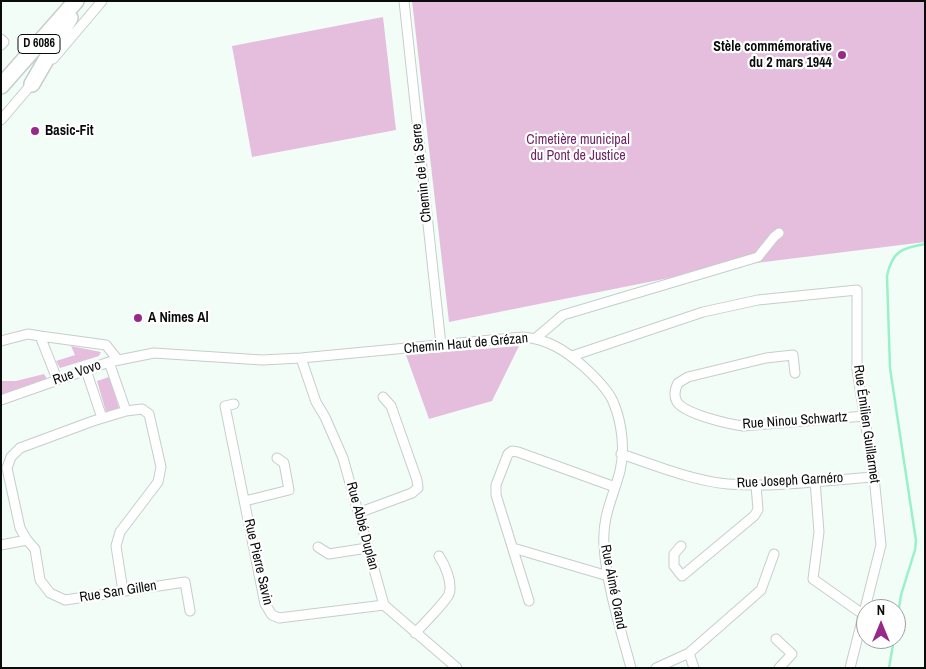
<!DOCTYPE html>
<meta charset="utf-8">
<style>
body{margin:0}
#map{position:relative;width:926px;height:669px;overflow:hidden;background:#f3fdf8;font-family:"Archivo Narrow",sans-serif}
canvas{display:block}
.frame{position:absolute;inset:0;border:2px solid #090c0b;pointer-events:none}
.north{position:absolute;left:856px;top:599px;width:50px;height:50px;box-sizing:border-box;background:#fff;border:1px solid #9d9e9d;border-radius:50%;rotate:0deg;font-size:14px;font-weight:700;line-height:20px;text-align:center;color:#090c0b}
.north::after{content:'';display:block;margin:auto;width:18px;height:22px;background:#96298a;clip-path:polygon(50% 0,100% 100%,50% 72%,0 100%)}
</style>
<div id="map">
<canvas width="926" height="669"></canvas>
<div class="frame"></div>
<div class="north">N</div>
</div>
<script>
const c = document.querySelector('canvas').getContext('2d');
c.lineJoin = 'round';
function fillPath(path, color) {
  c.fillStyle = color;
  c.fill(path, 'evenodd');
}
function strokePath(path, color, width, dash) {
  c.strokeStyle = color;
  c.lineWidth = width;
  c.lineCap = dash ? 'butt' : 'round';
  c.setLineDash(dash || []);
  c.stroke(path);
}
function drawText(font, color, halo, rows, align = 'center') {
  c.font = font + ' "Archivo Narrow",sans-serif';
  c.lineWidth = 4.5;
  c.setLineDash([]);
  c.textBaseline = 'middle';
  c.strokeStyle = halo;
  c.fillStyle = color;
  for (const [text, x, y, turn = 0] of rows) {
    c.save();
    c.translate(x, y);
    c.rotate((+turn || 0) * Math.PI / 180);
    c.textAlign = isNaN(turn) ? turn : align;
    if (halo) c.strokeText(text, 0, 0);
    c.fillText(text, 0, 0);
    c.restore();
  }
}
const green = new Path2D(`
 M 412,1 L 925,1 L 925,242 L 724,267 L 449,322 Z
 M 383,17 L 396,130 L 252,157 L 232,46 Z
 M 71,346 L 101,352 L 99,356 L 60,368 L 56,361 L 75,355 Z
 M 519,346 L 492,401 L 429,419 L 406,355 Z
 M 44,374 L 47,379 L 1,396 L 1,381 L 16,381 Z
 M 109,377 L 119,408 L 106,412 L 97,381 Z`);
const stream = new Path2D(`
 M 896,627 L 901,595 L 915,550 L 916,541 L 890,368 L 887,276 C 892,251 902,248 925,244
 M 889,668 L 894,639`);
const minor = new Path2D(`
 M 404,1 L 441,345
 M 1,39 L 4,42 L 1,45
 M 53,59 L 102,1
 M 1,120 L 35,80
 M 40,336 L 106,345 L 118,360
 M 536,338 L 563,315 L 758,257 L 774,237 L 779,233
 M 1,341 L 28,334 L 40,336 L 57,379
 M 572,356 L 703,312 L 758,300 L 857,290 L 857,370 L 874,477 L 881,545 L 850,668
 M 301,358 L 316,402 L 325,417 L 343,458 L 384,605 L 457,668
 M 109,362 L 126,411
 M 86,370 L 102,418
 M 795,373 L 793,355 L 766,358 L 688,377 L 678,383 C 675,389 673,395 677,402 C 685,414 728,424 743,426 L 865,416
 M 1,400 L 109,362 L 154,353 L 262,360 L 301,358 L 523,337 C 547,339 565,350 583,366 C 593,375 610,392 614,404 C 622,423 625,451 620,471 C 613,498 602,516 604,545 C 606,583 621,631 631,668
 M 234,404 L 225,406 L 265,604 L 272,615 L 279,618 L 384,605
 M 621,454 C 655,465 693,481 728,484 C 775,488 827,480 874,477
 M 815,481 L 819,532 L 813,579 L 864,615
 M 245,501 L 289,490 L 284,463 L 277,458
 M 358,513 L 412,493 L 418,488 L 417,480 L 391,406 L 383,397
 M 1,545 L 27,540
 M 681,546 L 674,554 L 674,566 L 682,576 L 754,516 L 758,510 L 756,485
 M 318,547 L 329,554 L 367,548
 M 513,548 L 608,576
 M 123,591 L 116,546 L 120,532 L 158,482 L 161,467 L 149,414 L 142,409 L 126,411 L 93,421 L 20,448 L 11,457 L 7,468 L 20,528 L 27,540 L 35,549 L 40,580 L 50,593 L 65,600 L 185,582 L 190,611
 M 529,601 L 496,495 L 496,485 L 508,454 L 512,451 L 518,452 L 615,487
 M 415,633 C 421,627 447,600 449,594 C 453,583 445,565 439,556
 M 776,639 L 792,654 L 779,668
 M 689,653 L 694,668
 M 656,668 L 689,653 L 761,590 L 774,554`);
const primary = new Path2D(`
 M 32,84 L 70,18
 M 1,86 L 76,1`);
const markers = [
 [842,55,5,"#96298a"],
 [35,131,5,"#96298a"],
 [138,318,5,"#96298a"]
];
const shields = [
 [39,44,42]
];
const shieldNames = [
 ["D 6086",39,44]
];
const poiNames = [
 ["Stèle commémorative",832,47,"right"],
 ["du 2 mars 1944",832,63,"right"],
 ["Basic-Fit",45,131],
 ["A Nimes Al",148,318]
];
const parkNames = [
 ["Cimetière municipal",578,140],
 ["du Pont de Justice",578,156]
];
const streetNames = [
 ["Chemin de la Serre",422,173,-96],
 ["Chemin Haut de Grézan",466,344,-5],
 ["Rue Vovo",77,373,-19],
 ["Rue Ninou Schwartz",795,421,-4],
 ["Rue Émilien Guillarmet",866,424,82],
 ["Rue Joseph Garnéro",790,481,-3],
 ["Rue Abbé Duplan",362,526,75],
 ["Rue Pierre Savin",258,562,77],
 ["Rue Aimé Orand",613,587,79],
 ["Rue San Gillen",118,592,-9]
];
fillPath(green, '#e5bedd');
strokePath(stream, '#99f1cb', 2.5);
strokePath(minor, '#c5ceca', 11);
strokePath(primary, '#c5ceca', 18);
strokePath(minor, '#fff', 9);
strokePath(primary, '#fff', 15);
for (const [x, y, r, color] of markers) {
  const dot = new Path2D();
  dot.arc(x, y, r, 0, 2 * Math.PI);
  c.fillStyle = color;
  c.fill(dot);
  strokePath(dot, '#fff', 2);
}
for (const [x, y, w] of shields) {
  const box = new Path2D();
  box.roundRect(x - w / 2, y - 9.5, w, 19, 4);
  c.fillStyle = '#fff';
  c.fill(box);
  strokePath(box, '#090c0b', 1);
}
drawText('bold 12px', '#090c0b', null, shieldNames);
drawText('bold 14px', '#090c0b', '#fff', poiNames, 'left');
drawText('14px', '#6d2564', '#fff', parkNames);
drawText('14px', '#090c0b', '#fff', streetNames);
</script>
